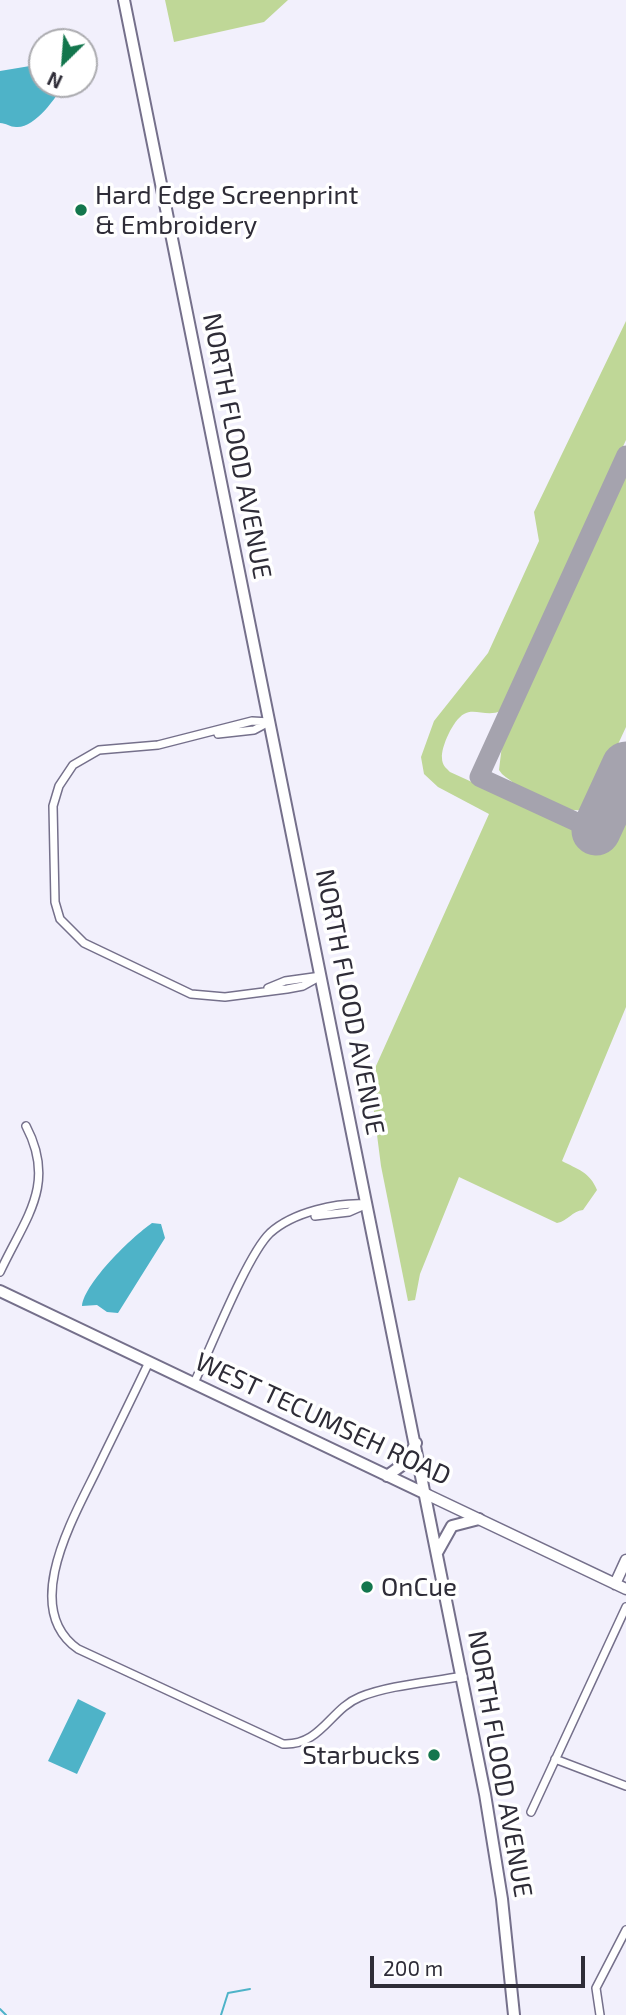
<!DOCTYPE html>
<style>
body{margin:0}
#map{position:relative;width:626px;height:2015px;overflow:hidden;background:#f2f0fc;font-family:"Exo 2",sans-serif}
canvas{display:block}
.north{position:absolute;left:28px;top:28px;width:70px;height:70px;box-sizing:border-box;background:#fff;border:2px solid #ababaf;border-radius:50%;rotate:205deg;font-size:19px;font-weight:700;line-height:28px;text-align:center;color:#2e2c37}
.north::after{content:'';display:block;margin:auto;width:24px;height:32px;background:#13764d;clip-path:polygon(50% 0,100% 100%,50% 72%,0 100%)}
.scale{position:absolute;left:370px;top:1956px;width:215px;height:32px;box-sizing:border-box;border:4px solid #2e2c37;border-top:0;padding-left:9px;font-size:21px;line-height:24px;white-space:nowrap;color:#2e2c37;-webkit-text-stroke:5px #fff;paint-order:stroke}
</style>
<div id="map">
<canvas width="626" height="2015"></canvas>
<div class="north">N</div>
<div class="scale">200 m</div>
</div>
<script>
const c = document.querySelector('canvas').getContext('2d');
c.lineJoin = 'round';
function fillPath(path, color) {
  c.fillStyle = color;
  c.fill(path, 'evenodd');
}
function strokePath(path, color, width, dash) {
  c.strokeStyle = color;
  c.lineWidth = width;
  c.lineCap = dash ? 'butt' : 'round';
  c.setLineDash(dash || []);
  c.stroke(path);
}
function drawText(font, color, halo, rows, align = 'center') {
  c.font = font + ' "Exo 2",sans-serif';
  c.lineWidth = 7;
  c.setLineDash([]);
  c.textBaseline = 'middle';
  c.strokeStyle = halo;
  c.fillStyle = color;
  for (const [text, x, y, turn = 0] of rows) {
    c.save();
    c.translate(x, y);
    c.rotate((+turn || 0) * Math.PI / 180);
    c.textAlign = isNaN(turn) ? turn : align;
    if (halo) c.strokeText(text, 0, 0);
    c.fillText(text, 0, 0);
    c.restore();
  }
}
const green = new Path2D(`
 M 165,0 L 288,0 L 264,22 L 174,42 Z
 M 626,321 L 626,440 L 501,711 C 487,717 474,708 464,714 C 453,720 441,747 442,758 C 442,765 446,768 450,772 L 608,844 L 626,806 L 626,1007 L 562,1161 C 577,1169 590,1172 597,1190 L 583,1210 C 572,1211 568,1221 557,1223 L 459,1177 L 420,1274 L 415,1300 L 408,1301 L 381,1166 L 372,1096 L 367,1086 L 489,814 L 438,787 L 424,774 L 421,757 L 434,721 L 488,653 L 539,541 L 534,512 Z
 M 626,468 L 626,727 L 588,809 C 560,816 523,791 502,774 L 499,770 L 502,745 Z`);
const water = new Path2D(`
 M 42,64 L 42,84 L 64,84 C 56,98 34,129 16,127 C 10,127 6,123 0,123 L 0,71 Z
 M 152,1223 L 161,1224 L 165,1238 L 118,1313 L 107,1312 L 97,1305 L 82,1306 C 85,1282 132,1237 152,1223 Z
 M 78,1699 L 106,1713 L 77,1774 L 48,1761 Z`);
const stream = new Path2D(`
 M 0,2009 L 6,2015
 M 221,2015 L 228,1993 L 250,1989`);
const taxiway = new Path2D(`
 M 596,831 L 479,777 L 626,455`);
const runway = new Path2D(`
 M 596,831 L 626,766`);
const street = new Path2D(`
 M 270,722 L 252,721 L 158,745 L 99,750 L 73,765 L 59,786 L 53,806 L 55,902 L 60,919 L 84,943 L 191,994 L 225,997 L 287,989 L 303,986 L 321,976
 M 218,734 L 254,730 L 267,723
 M 268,988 L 285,981 L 321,976
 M 315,1216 L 349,1212 L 365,1205
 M 0,1272 C 25,1218 57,1185 26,1126
 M 149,1362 C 133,1396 116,1430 100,1463 C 77,1512 18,1607 78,1649 L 283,1744 C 321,1746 330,1709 360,1697 C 389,1685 432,1682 463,1676
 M 194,1383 C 210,1350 247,1255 270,1233 C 293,1212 338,1202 367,1204
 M 555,1759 L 626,1786
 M 531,1812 L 626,1607
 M 600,2015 L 596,1988 L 626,1930`);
const secondary = new Path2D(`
 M 426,1494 L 626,1589
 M 615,1584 L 626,1560`);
const primary = new Path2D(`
 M 124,0 L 485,1794 L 502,1899 L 514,2015
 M 0,1291 L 426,1494
 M 387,1476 L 405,1463 L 416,1443
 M 438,1551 L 452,1526 L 479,1519`);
const markers = [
 [81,210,7,"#13764d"],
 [367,1587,7,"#13764d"],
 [434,1755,7,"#13764d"]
];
const poiNames = [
 ["Hard Edge Screenprint",95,195],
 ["& Embroidery",95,225],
 ["OnCue",381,1587],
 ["Starbucks",420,1755,"right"]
];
const streetNames = [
 ["NORTH FLOOD AVENUE",237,446,79],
 ["NORTH FLOOD AVENUE",350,1002,79],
 ["WEST TECUMSEH ROAD",323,1419,25],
 ["NORTH FLOOD AVENUE",500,1764,80]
];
fillPath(green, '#bfd797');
fillPath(water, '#4eb3c8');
strokePath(stream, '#4eb3c8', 2);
strokePath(taxiway, '#a5a3ae', 19);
strokePath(runway, '#a5a3ae', 49);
strokePath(street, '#75708b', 10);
strokePath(secondary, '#75708b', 13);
strokePath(primary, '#75708b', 14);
strokePath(street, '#fff', 7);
strokePath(secondary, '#fff', 10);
strokePath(primary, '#fff', 10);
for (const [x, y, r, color] of markers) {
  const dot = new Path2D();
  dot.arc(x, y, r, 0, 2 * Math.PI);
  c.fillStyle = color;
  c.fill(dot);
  strokePath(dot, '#fff', 2.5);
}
drawText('26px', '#2e2c37', '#fff', poiNames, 'left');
drawText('26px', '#2e2c37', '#fff', streetNames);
</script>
